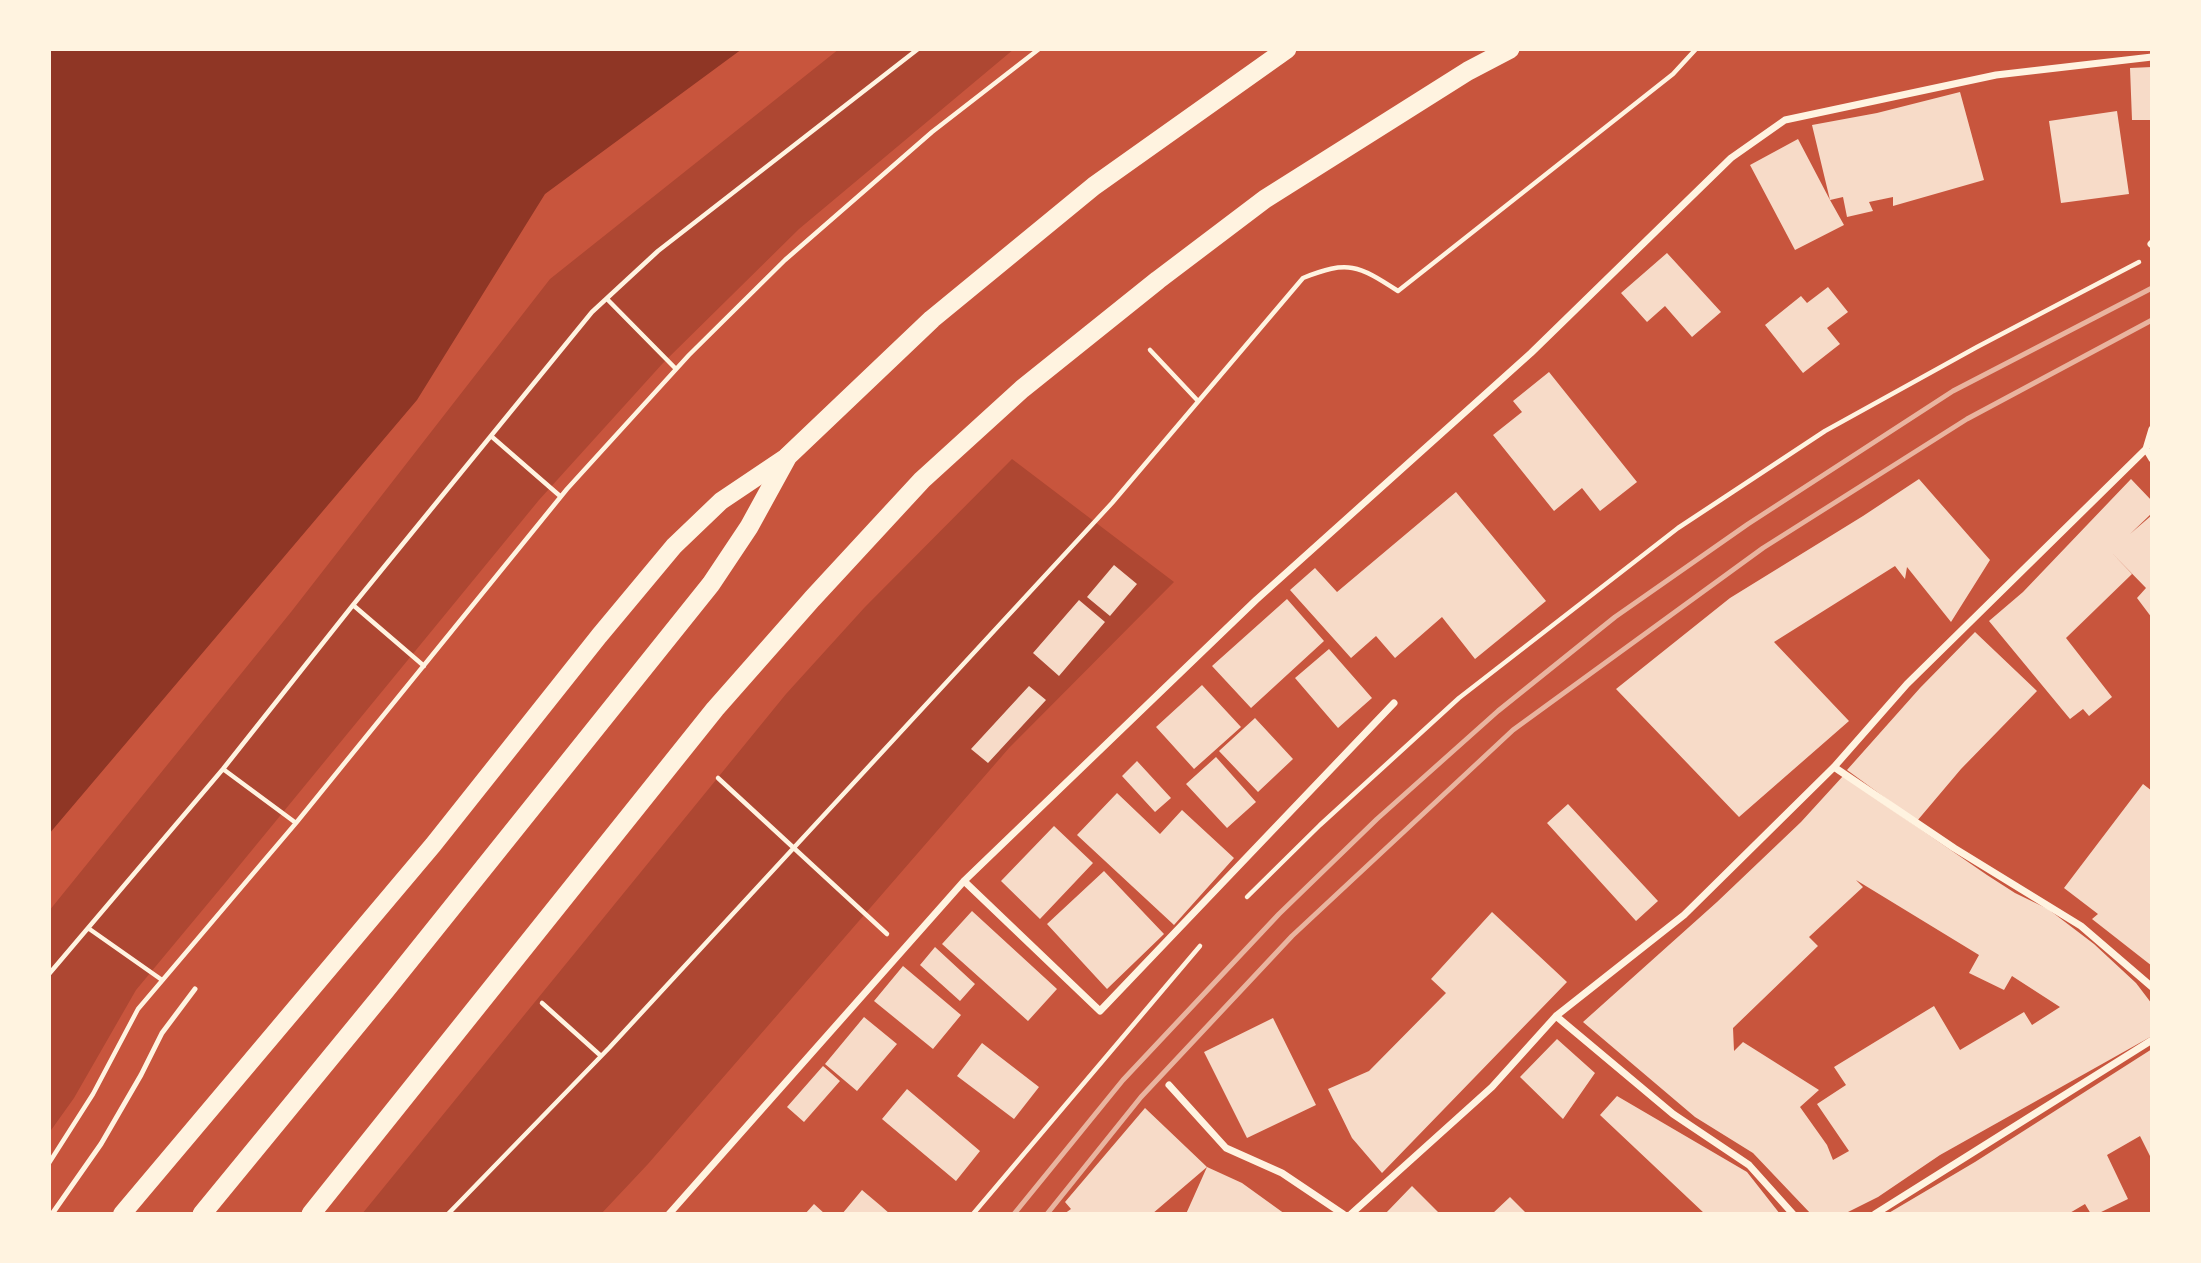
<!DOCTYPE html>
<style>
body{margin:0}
#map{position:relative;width:2201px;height:1263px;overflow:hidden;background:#c8553d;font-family:Helvetica,sans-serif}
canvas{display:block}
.frame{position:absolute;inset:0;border:51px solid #fff3e0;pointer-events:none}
</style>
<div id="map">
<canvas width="2201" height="1263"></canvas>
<div class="frame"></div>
</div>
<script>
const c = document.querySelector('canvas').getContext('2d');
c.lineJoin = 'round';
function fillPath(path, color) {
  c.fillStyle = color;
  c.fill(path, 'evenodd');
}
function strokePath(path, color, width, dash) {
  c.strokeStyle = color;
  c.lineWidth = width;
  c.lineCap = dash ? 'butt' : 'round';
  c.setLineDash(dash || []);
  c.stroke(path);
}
const green = new Path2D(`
 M 839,49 L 1014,49 L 799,229 L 663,363 L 539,500 L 225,883 L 136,990 L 74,1098 L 49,1133 L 49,911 L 291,612 L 550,279 Z
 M 1012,459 L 1174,582 L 1009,748 L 648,1164 L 601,1214 L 362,1214 L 786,694 L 865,607 Z`);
const water = new Path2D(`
 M 49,49 L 742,49 L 545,194 L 417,400 L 49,834 Z`);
const building = new Path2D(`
 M 2152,67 L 2152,120 L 2132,120 L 2130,68 Z
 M 1960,92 L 1984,180 L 1893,206 L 1893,197 L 1869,202 L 1873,211 L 1847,217 L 1843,197 L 1830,200 L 1844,225 L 1795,250 L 1750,165 L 1798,139 L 1830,200 L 1812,125 L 1877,113 Z
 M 2117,111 L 2129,194 L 2061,203 L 2049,121 Z
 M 1667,253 L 1721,312 L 1692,337 L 1665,306 L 1647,322 L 1621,293 Z
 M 1828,287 L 1848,312 L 1827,328 L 1840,344 L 1803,373 L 1765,325 L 1801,296 L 1807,303 Z
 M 1549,372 L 1637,482 L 1600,511 L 1582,488 L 1554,511 L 1493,435 L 1522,412 L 1513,401 Z
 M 1919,479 L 1990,560 L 1951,622 L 1907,567 L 1905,579 L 1895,566 L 1774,642 L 1849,721 L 1739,817 L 1616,689 L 1730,598 L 1863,516 Z
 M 2131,479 L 2152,501 L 2152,513 L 2130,534 L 2152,515 L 2152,618 L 2137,598 L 2146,588 L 2111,552 L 2132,574 L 2066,638 L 2112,697 L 2089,716 L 2083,709 L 2070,719 L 1989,621 L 2023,592 Z
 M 1456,492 L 1546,601 L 1475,659 L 1442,617 L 1395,658 L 1376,636 L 1351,658 L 1290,590 L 1315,568 L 1337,592 Z
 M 1114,565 L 1137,584 L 1110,616 L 1087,597 Z
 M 1287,599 L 1324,641 L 1251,708 L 1212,666 Z
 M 1079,600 L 1105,622 L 1059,676 L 1033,653 Z
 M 1975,632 L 2037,691 L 1961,769 L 1917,821 L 1847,770 L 1920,688 Z
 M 1329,649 L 1372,698 L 1338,728 L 1295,678 Z
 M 1202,685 L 1241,727 L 1194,769 L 1156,727 Z
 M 1029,686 L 1046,700 L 988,763 L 971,749 Z
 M 1255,718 L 1293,759 L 1258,792 L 1219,751 Z
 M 1216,757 L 1256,802 L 1227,828 L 1186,784 Z
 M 1137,761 L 1171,798 L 1155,812 L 1122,776 Z
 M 1843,776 L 1987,875 L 2015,893 L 2048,909 L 2094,944 L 2136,983 L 2152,1004 L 2152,1036 L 1940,1155 L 1878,1197 L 1844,1214 L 1811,1214 L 1753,1153 L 1695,1117 L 1583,1022 L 1717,902 L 1801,822 ZM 1856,880 L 1979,955 L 1969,973 L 2004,990 L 2012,976 L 2060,1007 L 2032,1025 L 2024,1012 L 1960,1050 L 1934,1006 L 1834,1067 L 1846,1085 L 1817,1104 L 1849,1151 L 1833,1160 L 1827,1145 L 1800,1107 L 1819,1090 L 1743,1042 L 1734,1051 L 1733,1028 L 1818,946 L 1809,937 L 1863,887 Z
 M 2143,784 L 2152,791 L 2152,966 L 2092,919 L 2098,914 L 2064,888 Z
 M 1117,793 L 1160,834 L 1182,810 L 1234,858 L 1174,925 L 1077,835 Z
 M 1568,804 L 1658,901 L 1636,921 L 1547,823 Z
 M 1054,826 L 1093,863 L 1040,919 L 1001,881 Z
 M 1104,871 L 1164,934 L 1107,989 L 1047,924 Z
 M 972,911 L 1057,989 L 1028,1021 L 942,944 Z
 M 1492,912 L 1567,982 L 1382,1173 L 1352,1138 L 1328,1089 L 1369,1071 L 1446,993 L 1431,979 Z
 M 935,947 L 975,984 L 960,1001 L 920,965 Z
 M 903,966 L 961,1015 L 933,1049 L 874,1001 Z
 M 864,1017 L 897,1044 L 857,1091 L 825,1064 Z
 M 1273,1018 L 1316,1105 L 1247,1138 L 1204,1052 Z
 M 1557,1039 L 1595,1073 L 1563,1119 L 1520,1077 Z
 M 982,1043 L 1039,1087 L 1014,1119 L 957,1076 Z
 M 2152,1049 L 2152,1160 L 2140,1136 L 2107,1155 L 2128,1199 L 2097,1214 L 2091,1214 L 2085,1204 L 2068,1214 L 1887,1214 L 1975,1162 Z
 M 823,1066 L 840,1081 L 804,1122 L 787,1107 Z
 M 907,1089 L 980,1151 L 956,1181 L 882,1119 Z
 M 1617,1096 L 1747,1172 L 1780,1214 L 1705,1214 L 1600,1115 Z
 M 1145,1108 L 1207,1167 L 1152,1214 L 1064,1214 L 1071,1209 L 1065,1202 Z
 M 1207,1167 L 1242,1183 L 1285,1214 L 1186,1214 Z
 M 1412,1186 L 1440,1214 L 1385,1214 Z
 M 862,1190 L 881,1206 L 890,1214 L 842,1214 Z
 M 1510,1197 L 1527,1214 L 1492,1214 Z
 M 814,1204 L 825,1214 L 805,1214 Z`);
const path = new Path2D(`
 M 607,299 L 676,369
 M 1150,350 L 1198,401
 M 491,436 L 560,496
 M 353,605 L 424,666
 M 223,769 L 296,823
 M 718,778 L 887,934
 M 1247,897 L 1320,825 L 1459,698 L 1678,528 L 1825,431 L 1977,347 L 2139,262
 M 88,928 L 162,980
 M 49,974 L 223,769 L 353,605 L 592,312 L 658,251 L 918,49
 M 542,1003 L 601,1056
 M 49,1163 L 93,1094 L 138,1009 L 296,823 L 567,489 L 689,355 L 785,260 L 932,132 L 1039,49
 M 448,1214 L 609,1048 L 1112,503 L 1303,278 C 1348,260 1358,265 1398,291 L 1673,74 L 1696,49
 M 973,1214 L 1200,946`);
const service = new Path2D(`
 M 52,1214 L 101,1144 L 141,1075 L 162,1033 L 195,989`);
const minor = new Path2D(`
 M 2151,244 L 2152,243
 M 2146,449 L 2152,459
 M 1834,767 L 1954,848 L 2081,926 L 2152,987
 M 964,881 L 1100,1011 L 1394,703
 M 1556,1016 L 1673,1114 L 1749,1165 L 1793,1214
 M 1169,1085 L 1226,1148 L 1282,1173 L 1343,1214
 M 669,1214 L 964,881 L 1256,600 L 1531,353 L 1731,158 L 1785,120 L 1996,75 L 2152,57
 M 1351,1214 L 1492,1087 L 1556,1016 L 1684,915 L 1834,767 L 1907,684 L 2146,449 L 2152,429
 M 1875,1214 L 2152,1040`);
const primary = new Path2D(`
 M 122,1214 L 433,845 L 599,636 L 674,546 L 721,501 L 788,456`);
const trunk = new Path2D(`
 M 202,1214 L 385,991 L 711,584 L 749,527 L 788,456 L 932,319 L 1094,186 L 1287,49
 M 311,1214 L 715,709 L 812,599 L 922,480 L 1022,389 L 1158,280 L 1265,199 L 1468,71 L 1510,49`);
const rail = new Path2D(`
 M 1014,1214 L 1123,1080 L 1279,914 L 1377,819 L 1498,711 L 1615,617 L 1748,524 L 1953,391 L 2152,288
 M 1047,1214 L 1141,1097 L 1292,936 L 1513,730 L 1763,548 L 1967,419 L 2152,320`);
fillPath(green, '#ae4732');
fillPath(water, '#8f3625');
fillPath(building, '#f7dbc8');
strokePath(path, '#fff3e0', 4.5);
strokePath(service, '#fff3e0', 5);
strokePath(minor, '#fff3e0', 7);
strokePath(primary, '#fff3e0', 18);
strokePath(trunk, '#fff3e0', 19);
strokePath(rail, '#e9b49f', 5);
</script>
